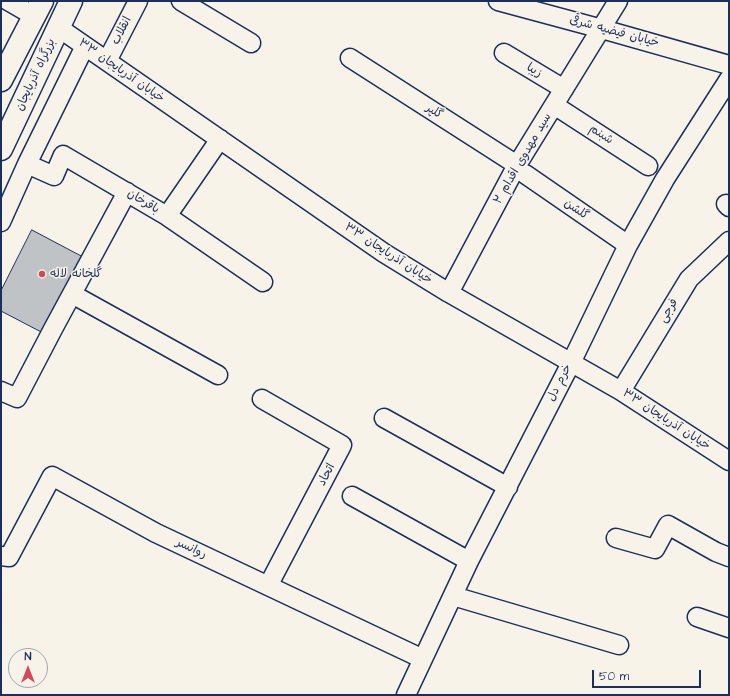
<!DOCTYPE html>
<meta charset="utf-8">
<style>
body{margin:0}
#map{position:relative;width:730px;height:696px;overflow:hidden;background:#f7f3e8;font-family:"Architects Daughter",sans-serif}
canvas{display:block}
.frame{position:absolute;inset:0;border:2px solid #1b2f5e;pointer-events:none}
.north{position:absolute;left:8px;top:648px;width:40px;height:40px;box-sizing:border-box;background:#f7f3e8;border:1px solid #9fa5b1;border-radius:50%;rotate:0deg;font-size:11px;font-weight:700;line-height:16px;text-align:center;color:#1b2f5e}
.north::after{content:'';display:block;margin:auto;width:14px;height:18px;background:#d1495b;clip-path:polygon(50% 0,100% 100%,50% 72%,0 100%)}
.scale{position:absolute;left:592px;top:670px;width:109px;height:18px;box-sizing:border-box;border:2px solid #1b2f5e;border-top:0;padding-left:5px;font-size:12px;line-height:14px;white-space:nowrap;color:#1b2f5e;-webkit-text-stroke:3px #f7f3e8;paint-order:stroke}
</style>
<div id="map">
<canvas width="730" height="696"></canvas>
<div class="frame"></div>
<div class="north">N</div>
<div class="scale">50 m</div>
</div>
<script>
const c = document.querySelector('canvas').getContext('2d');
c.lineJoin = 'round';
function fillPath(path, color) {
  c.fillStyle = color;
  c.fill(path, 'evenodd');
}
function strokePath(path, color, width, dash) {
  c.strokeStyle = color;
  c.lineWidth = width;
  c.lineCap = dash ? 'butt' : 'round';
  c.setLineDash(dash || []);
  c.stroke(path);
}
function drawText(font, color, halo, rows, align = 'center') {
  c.font = font + ' "Architects Daughter","Playpen Sans Arabic",sans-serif';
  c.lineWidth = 3;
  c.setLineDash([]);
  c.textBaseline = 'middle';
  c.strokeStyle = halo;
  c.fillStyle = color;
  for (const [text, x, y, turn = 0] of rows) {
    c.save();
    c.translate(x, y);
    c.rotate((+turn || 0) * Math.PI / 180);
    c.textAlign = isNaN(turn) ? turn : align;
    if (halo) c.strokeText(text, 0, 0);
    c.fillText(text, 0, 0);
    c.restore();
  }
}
const building = new Path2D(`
 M 32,230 L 83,257 L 45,334 L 1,311 L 1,291 Z`);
const minor = new Path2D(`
 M 8,1 L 34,16
 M 181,1 L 251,43
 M 498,1 L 602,29 L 729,65
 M 59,28 L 384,253 L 449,293 L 621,391 L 729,461
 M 504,53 L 564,89
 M 350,58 L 517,165
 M 107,61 L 138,1
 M 554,105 L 648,166
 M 27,164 L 54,176 L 63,155 L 167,216 L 263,282
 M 525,174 L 628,245
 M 726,204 L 729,207
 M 167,216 L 220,139
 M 1,222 L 27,164 L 85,46
 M 449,293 L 517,165 L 618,1
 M 72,294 L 218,375
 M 1,391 L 17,398 L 53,329 L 127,192
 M 621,391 L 689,279 L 729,241
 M 262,399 L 342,445 L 268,586
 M 384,418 L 508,487
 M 352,496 L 469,561
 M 616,538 L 655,549 L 668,525 L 716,552 L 729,557
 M 1,556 L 9,557 L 52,476 L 156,533 L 423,659
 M 453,596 L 619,645
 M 697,617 L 729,628
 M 406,695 L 469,561 L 571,363 L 628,245 L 665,179 L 729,79`);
const highway = new Path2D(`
 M 1,80 L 42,1
 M 1,149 L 71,1`);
const markers = [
 [42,274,4,"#d1495b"]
];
const streetNames = [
 ["انقلاب",122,31,-63],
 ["خیابان فیضیه شرقی",614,32,15],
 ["خیابان آذربایجان ۳۳",121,71,35],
 ["زیبا",534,71,31],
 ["بزرگراه آذربایجان",36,75,-65],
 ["گلپر",434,112,33],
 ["شبنم",601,135,33],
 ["سید مهدوی اقدام ۲",523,159,-60],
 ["باقرخان",143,202,31],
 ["گلشن",576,210,34],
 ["خیابان آذربایجان ۳۳",388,254,33],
 ["فرجی",669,311,-59],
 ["خرم دل",560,383,-63],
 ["خیابان آذربایجان ۳۳",666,420,33],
 ["اتحاد",327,475,-62],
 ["روانسر",191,549,25]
];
const poiNames = [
 ["گلخانه لاله",50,274]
];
fillPath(building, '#c0c3c5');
strokePath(building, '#1b2f5e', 1);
strokePath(minor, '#1b2f5e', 21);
strokePath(highway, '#1b2f5e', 25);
strokePath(minor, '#f7f3e8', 18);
strokePath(highway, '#f7f3e8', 22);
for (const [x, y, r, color] of markers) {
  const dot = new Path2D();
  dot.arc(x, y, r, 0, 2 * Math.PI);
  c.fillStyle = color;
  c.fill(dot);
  strokePath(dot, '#f7f3e8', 1.5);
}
drawText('12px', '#1b2f5e', '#f7f3e8', streetNames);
drawText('12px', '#1b2f5e', '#f7f3e8', poiNames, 'left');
</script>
